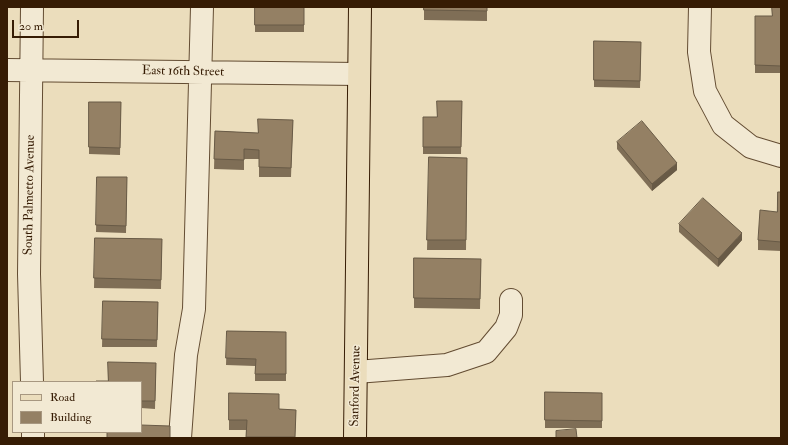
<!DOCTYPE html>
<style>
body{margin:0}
#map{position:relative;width:788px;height:445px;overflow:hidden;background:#ebddbc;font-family:"IM FELL Double Pica",serif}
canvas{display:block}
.frame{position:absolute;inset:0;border:8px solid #361c04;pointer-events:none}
.legend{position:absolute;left:12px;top:381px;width:130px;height:52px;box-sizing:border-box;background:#f2e9d3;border:1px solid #a79780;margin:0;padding:5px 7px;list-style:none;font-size:12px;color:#361c04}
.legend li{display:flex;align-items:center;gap:8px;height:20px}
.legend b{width:20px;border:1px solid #a79780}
.scale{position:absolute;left:12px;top:20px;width:67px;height:18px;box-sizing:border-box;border:2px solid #361c04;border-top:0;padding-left:5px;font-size:12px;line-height:14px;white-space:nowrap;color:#361c04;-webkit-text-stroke:3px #f2e9d3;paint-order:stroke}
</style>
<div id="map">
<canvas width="788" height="445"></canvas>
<div class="frame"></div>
<ul class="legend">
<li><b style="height:5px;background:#ebddbc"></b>Road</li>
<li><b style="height:11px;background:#948064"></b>Building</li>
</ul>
<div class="scale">20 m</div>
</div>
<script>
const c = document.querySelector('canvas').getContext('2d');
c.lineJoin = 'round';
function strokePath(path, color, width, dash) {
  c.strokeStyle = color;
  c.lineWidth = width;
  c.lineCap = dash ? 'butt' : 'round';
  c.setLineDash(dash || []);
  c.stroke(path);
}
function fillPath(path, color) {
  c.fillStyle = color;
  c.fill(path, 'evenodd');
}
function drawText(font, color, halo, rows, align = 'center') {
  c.font = font + ' "IM FELL Double Pica",serif';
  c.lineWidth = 3;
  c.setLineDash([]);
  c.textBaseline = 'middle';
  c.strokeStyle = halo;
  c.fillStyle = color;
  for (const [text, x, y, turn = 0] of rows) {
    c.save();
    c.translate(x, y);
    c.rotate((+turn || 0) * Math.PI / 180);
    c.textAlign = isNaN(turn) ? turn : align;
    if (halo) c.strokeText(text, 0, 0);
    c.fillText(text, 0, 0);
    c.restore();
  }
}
const minor = new Path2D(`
 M 700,7 L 699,52 L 705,91 L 723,125 L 751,147 L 781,156
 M 7,70 L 359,74
 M 356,372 L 447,365 L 486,352 L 506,328 L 511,315 L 511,300
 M 32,382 L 29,274 L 32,7
 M 33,432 L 33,438
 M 180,438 L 186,355 L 194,309 L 202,7`);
const major = new Path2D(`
 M 355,438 L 360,7`);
const wall = new Path2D(`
 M 255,7 L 304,7 L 304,32 L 255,32 Z
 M 424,7 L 487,7 L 487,21 L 424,20 Z
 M 781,7 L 781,73 L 755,73 L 755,16 L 772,16 Z
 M 641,42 L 640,88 L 594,87 L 594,80 Z
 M 462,101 L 461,154 L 423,154 L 423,117 L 437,117 Z
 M 89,102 L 121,102 L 120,155 L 89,154 Z
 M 293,120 L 291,177 L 259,177 L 259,159 L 244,159 L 244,170 L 214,169 L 215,131 L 258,133 Z
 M 617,142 L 677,170 L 652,191 L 617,149 Z
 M 429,157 L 467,158 L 466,250 L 427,250 Z
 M 97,177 L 127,177 L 126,233 L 96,232 Z
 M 781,192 L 781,251 L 758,250 L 758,240 L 777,212 Z
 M 679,224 L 742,240 L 718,267 L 679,232 Z
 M 95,238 L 162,239 L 161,289 L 94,288 Z
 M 414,258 L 481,259 L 480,309 L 414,308 Z
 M 103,301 L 158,302 L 157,347 L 102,347 Z
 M 227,331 L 286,332 L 286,381 L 255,381 L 255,366 L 226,365 Z
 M 156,363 L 155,409 L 141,408 L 141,382 L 108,381 Z
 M 545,392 L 602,393 L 602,428 L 545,428 Z
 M 229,393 L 279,409 L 296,410 L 295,438 L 246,438 L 246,430 L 229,430 Z`);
const shadedWall = new Path2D(`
 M 677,163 L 677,170 L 652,191 L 652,184 Z
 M 742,233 L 742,240 L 718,267 L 718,259 Z`);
const building = new Path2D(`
 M 255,7 L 304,7 L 304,25 L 255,25 Z
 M 424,7 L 487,7 L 487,11 L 424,10 Z
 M 772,7 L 781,7 L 781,66 L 755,65 L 755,16 L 772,16 Z
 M 594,41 L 641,42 L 640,81 L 594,80 Z
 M 437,101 L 462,101 L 461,147 L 423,147 L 423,117 L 437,117 Z
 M 89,102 L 121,102 L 120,148 L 89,147 Z
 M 258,119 L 293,120 L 291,168 L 259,167 L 259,150 L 244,149 L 244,160 L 214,159 L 215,131 L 258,133 Z
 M 642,121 L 677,163 L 652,184 L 617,142 Z
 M 429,157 L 467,158 L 466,240 L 427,240 Z
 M 97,177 L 127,177 L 126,226 L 96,225 Z
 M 778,192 L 781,192 L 781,242 L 758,240 L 760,210 L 777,212 Z
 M 703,198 L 742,233 L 718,259 L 679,224 Z
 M 95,238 L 162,239 L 161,280 L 94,278 Z
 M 414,258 L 481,259 L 480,299 L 414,298 Z
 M 103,301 L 158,302 L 157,340 L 102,339 Z
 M 227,331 L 286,332 L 286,374 L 255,374 L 256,359 L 226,358 Z
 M 108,362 L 156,363 L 155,401 L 141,401 L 141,382 L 96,382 L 96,381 L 108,381 Z
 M 545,392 L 602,393 L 602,421 L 545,420 Z
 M 229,393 L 279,394 L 279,409 L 296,410 L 295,437 L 246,437 L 247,420 L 229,420 Z
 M 141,425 L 170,426 L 170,438 L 107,438 L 107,432 L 141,432 Z
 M 576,429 L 577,438 L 556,438 L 556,431 Z`);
const streetNames = [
 ["East 16th Street",183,72,1],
 ["South Palmetto Avenue",30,195,-89],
 ["Sanford Avenue",356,386,-89]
];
strokePath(minor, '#634c32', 24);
strokePath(major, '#361c04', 24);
strokePath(minor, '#f2e9d3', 22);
strokePath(major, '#ebddbc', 22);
fillPath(wall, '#7f6e56');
fillPath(shadedWall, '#685a46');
fillPath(building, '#948064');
strokePath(building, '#685a46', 1);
drawText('13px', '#361c04', '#f2e9d3', streetNames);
</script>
